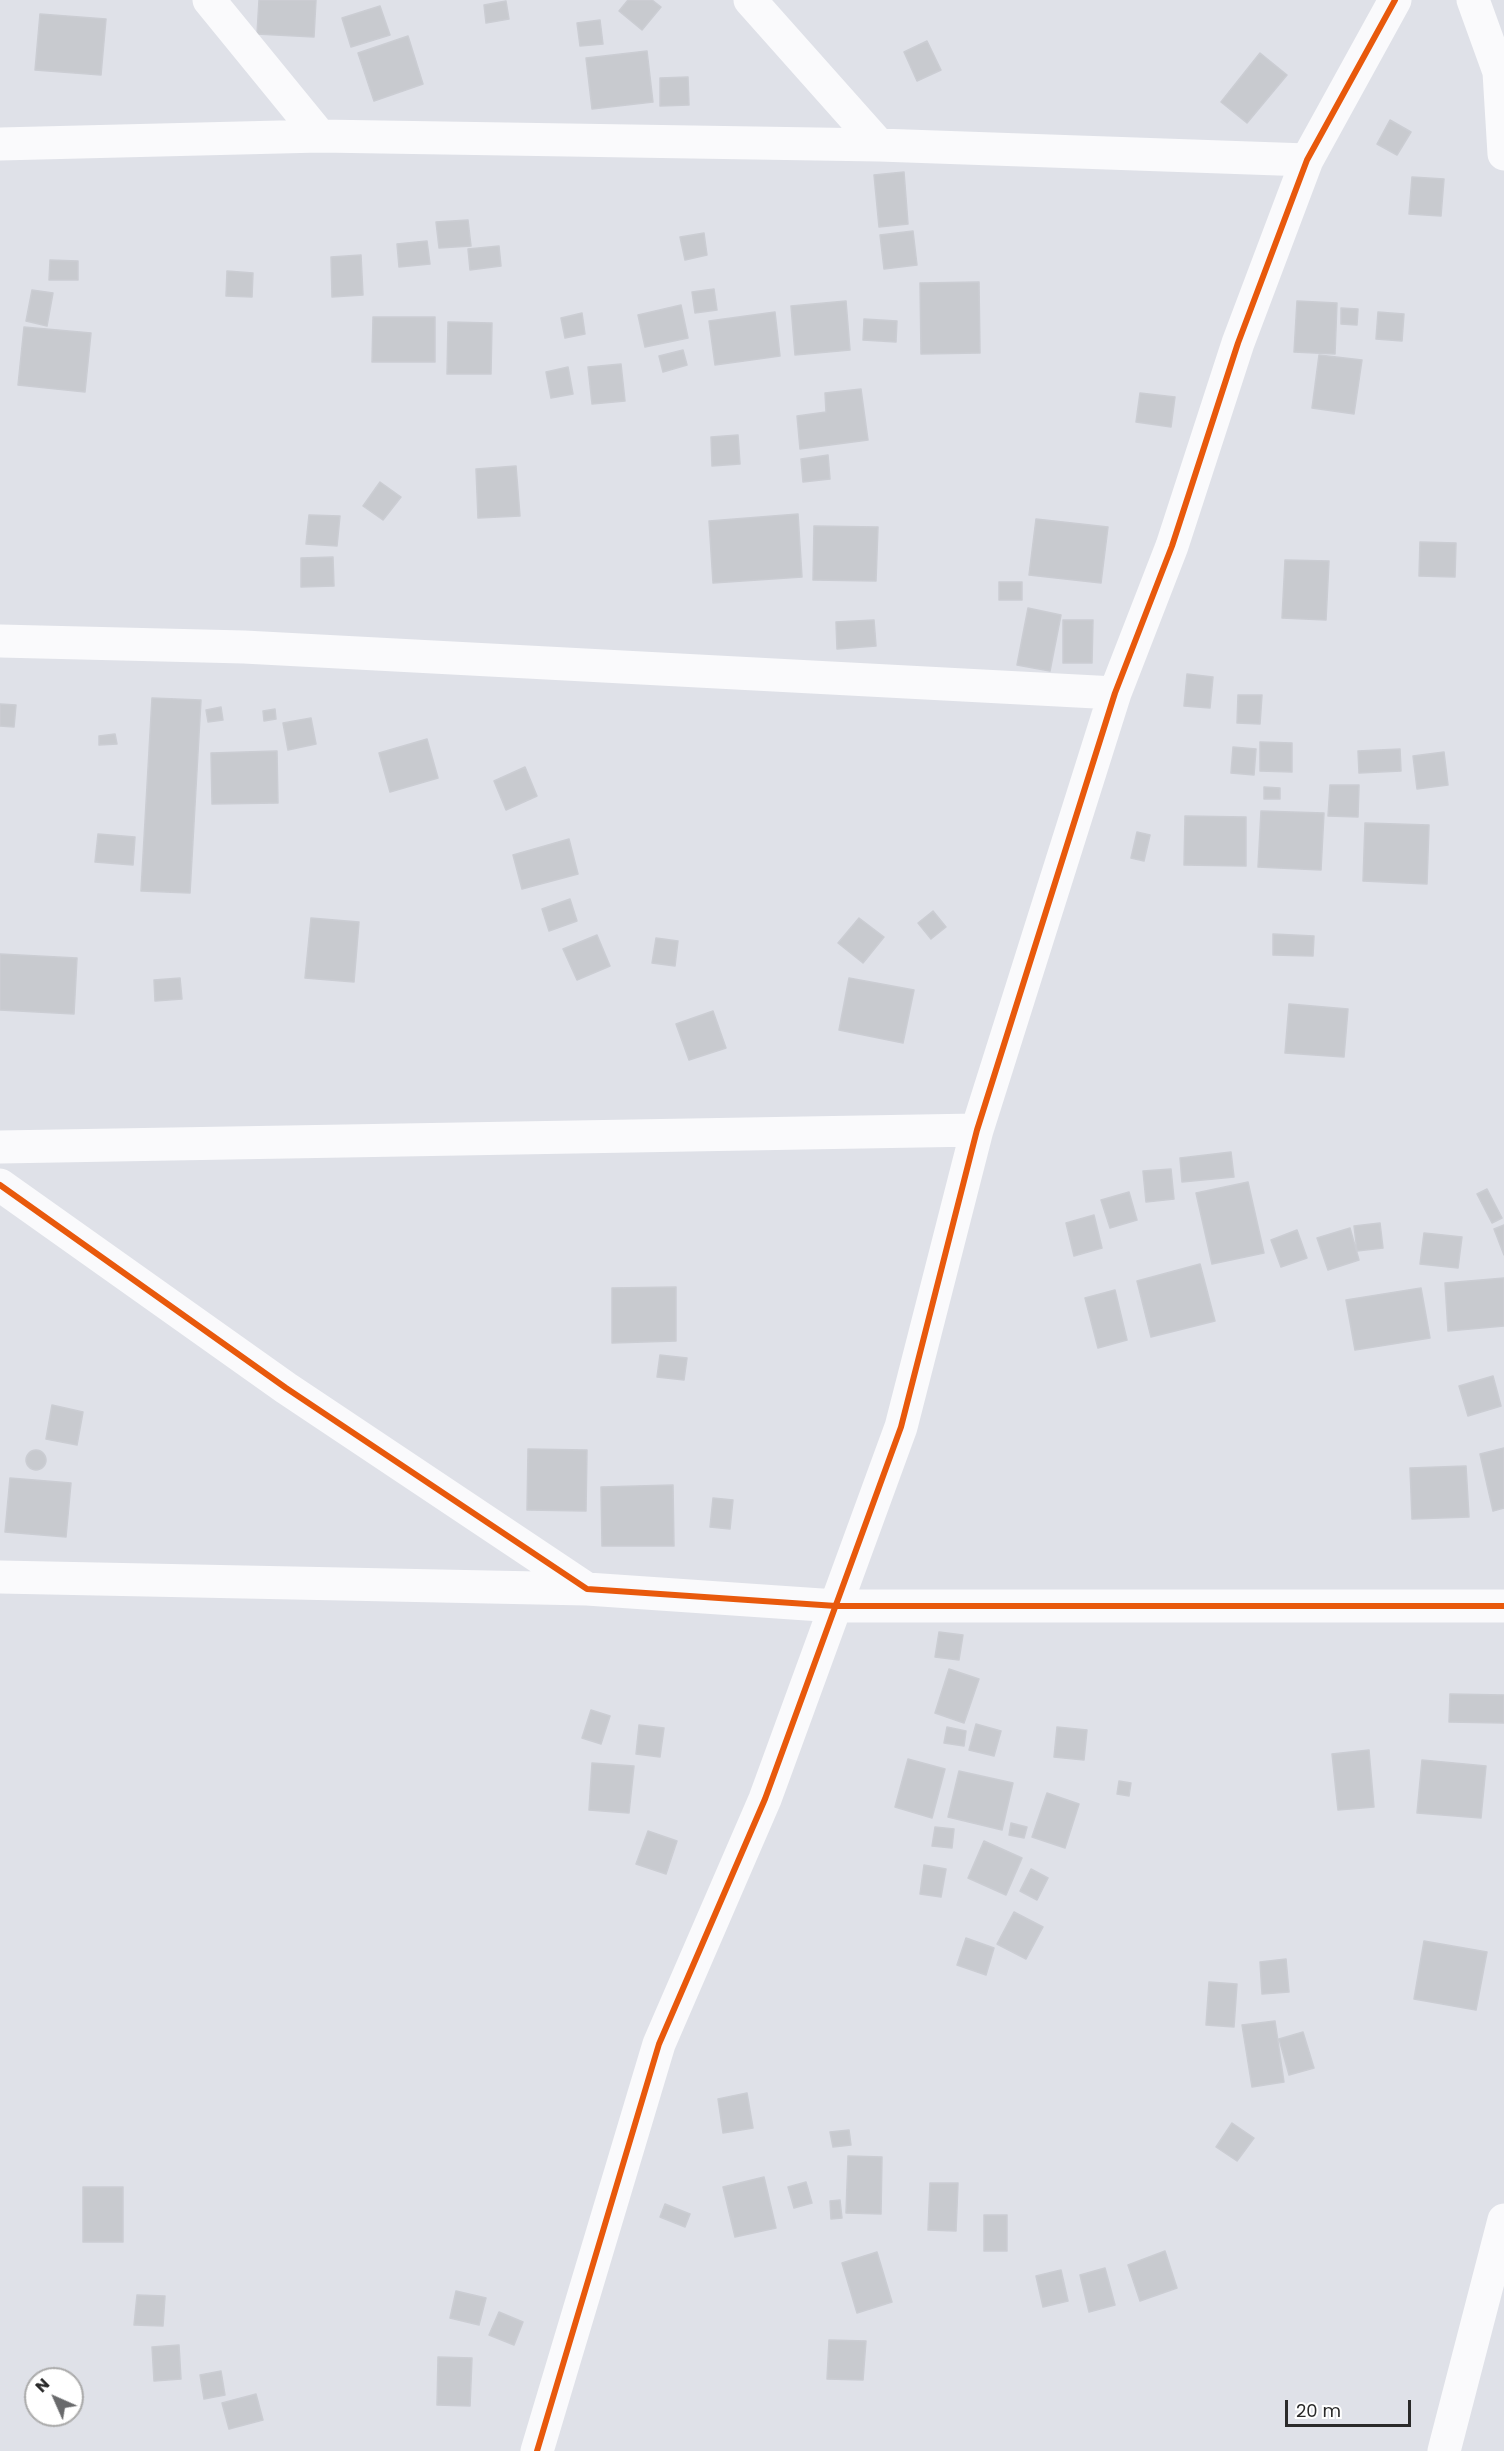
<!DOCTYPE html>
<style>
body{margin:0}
#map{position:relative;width:1504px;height:2451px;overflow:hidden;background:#dfe1e8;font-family:Poppins,sans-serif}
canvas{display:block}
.north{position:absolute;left:24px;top:2367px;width:60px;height:60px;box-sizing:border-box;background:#fff;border:2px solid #aaa;border-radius:50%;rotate:315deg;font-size:16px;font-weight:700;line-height:24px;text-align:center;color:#2a2a2a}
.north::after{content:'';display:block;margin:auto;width:21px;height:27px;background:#696a6c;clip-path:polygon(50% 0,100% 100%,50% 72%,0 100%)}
.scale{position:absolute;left:1285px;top:2400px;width:126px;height:27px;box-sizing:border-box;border:3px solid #2a2a2a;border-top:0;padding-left:8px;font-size:18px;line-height:21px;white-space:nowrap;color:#2a2a2a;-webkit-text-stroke:4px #fff;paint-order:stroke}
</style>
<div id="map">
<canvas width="1504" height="2451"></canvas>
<div class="north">N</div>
<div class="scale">20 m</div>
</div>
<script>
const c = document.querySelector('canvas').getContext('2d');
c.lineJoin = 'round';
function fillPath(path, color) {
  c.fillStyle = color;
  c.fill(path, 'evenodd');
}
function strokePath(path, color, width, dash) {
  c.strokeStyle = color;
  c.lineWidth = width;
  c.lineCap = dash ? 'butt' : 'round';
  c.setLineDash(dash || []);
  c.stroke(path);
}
const building = new Path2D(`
 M 259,0 L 316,0 L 314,37 L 257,34 Z
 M 628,0 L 652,0 L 661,7 L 642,30 L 619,11 Z
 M 506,1 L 509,19 L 486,23 L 484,5 Z
 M 380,6 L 390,35 L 351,47 L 342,18 Z
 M 40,14 L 106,19 L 101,75 L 35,70 Z
 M 600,20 L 603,44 L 580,46 L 577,23 Z
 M 408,36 L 423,84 L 374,101 L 358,53 Z
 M 927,41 L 941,70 L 917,81 L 904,52 Z
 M 647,51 L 653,102 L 592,109 L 586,58 Z
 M 1260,53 L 1287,75 L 1247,123 L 1221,102 Z
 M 688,77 L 689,105 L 660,106 L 660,78 Z
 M 1390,120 L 1411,132 L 1397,155 L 1377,144 Z
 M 904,172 L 908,224 L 879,227 L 874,175 Z
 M 1412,177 L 1444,179 L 1441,216 L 1409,214 Z
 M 468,220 L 471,246 L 439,248 L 436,222 Z
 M 913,231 L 917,265 L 884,269 L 880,235 Z
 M 704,233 L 707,255 L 685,260 L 680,237 Z
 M 427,241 L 430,264 L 399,267 L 397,244 Z
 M 499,246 L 501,266 L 470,270 L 468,249 Z
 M 361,255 L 363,295 L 332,297 L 331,257 Z
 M 50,260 L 78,261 L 78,280 L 49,280 Z
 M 227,271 L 253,273 L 252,297 L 226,296 Z
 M 979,282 L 980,353 L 921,354 L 920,283 Z
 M 714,289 L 717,310 L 695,313 L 692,292 Z
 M 32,290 L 53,293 L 47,326 L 26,321 Z
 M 846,301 L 850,350 L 795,355 L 791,306 Z
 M 1297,301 L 1337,303 L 1335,354 L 1294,352 Z
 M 681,305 L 688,338 L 645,347 L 638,315 Z
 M 1341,308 L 1358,309 L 1357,325 L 1341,324 Z
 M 775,312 L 780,356 L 715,365 L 709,321 Z
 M 1378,312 L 1404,314 L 1402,341 L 1376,339 Z
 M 582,313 L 585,334 L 565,338 L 561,318 Z
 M 373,317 L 435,317 L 435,362 L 372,362 Z
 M 864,319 L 897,321 L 896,342 L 863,340 Z
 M 448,322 L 492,323 L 491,374 L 447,374 Z
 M 24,327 L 91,333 L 85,392 L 18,385 Z
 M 683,350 L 687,365 L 663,372 L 659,356 Z
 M 1319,355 L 1362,360 L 1354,414 L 1312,408 Z
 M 621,364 L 625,401 L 592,404 L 588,367 Z
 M 568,367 L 573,394 L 551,398 L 546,372 Z
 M 861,389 L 868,440 L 800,449 L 797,416 L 826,412 L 825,393 Z
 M 1140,393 L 1175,397 L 1171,427 L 1136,422 Z
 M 738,435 L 740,464 L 712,466 L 711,437 Z
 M 828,455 L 830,479 L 803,482 L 801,459 Z
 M 516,466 L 520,516 L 478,518 L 476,469 Z
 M 380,482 L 401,497 L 383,520 L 363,506 Z
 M 798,514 L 802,577 L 713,583 L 709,521 Z
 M 309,515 L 340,516 L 337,546 L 306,544 Z
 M 1036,519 L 1108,527 L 1101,583 L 1029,575 Z
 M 814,526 L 878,527 L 876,581 L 813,580 Z
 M 1420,542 L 1456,543 L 1455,577 L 1419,576 Z
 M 333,557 L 334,586 L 301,587 L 301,558 Z
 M 1285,560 L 1329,561 L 1326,620 L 1282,618 Z
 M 999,582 L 1022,582 L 1022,600 L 999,600 Z
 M 1028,608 L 1061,615 L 1050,671 L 1017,665 Z
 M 874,620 L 876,646 L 837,649 L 836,622 Z
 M 1063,620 L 1093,620 L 1092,663 L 1063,663 Z
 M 1187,674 L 1213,677 L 1210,708 L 1184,706 Z
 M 1238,695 L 1262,695 L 1260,724 L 1237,723 Z
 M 152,698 L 201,700 L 190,893 L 141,891 Z
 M 0,704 L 16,705 L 14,727 L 0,726 Z
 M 221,707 L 223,720 L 208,722 L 206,710 Z
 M 275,709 L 276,719 L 264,721 L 263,711 Z
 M 311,718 L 316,744 L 288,750 L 283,723 Z
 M 115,734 L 117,744 L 99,745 L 99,736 Z
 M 427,739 L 438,778 L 390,792 L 379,753 Z
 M 1260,742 L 1292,743 L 1292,772 L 1260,771 Z
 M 1233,747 L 1256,749 L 1254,775 L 1231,773 Z
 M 1400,749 L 1401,771 L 1359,773 L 1358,751 Z
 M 277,751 L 278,803 L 212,804 L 211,753 Z
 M 1444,752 L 1448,785 L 1417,789 L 1413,756 Z
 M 525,767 L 537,796 L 506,810 L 494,781 Z
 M 1330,785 L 1359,785 L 1358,817 L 1328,816 Z
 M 1264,787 L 1280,788 L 1280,799 L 1264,799 Z
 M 1261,811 L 1324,813 L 1321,870 L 1258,867 Z
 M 1185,816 L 1246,817 L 1246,866 L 1184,865 Z
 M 1365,823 L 1429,825 L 1427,884 L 1363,881 Z
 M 1137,832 L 1150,835 L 1144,861 L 1131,858 Z
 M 98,834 L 135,837 L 133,865 L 95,862 Z
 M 569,839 L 578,874 L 522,889 L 513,855 Z
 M 570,899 L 577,921 L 549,931 L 542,909 Z
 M 933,911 L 946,927 L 931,939 L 918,923 Z
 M 311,918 L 359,922 L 354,982 L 305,978 Z
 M 859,918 L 884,937 L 863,963 L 838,943 Z
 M 1273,934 L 1314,936 L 1313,956 L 1273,955 Z
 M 597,935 L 610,966 L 577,980 L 563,949 Z
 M 656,938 L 678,941 L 675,966 L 652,963 Z
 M 0,954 L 77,958 L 74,1014 L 0,1010 Z
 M 180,978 L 182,999 L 155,1001 L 154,980 Z
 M 849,978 L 914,990 L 903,1043 L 839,1030 Z
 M 1289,1004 L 1348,1009 L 1344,1057 L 1285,1053 Z
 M 713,1011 L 726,1048 L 689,1060 L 676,1024 Z
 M 1231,1152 L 1234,1177 L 1182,1182 L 1180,1158 Z
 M 1171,1169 L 1174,1199 L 1146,1202 L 1143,1171 Z
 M 1248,1182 L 1264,1253 L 1212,1264 L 1196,1193 Z
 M 1487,1189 L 1502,1218 L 1492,1223 L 1477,1194 Z
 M 1129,1192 L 1137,1220 L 1110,1228 L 1101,1200 Z
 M 1094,1215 L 1102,1248 L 1074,1256 L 1066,1223 Z
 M 1380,1223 L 1383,1248 L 1357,1251 L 1354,1226 Z
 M 1504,1225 L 1504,1255 L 1494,1229 Z
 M 1350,1228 L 1359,1260 L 1328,1270 L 1317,1238 Z
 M 1297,1230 L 1307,1258 L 1281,1267 L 1271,1240 Z
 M 1424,1233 L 1462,1237 L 1458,1268 L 1420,1264 Z
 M 1200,1264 L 1215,1321 L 1151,1337 L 1137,1281 Z
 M 1504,1278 L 1504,1326 L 1448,1331 L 1445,1283 Z
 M 676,1287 L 676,1341 L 612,1343 L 612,1288 Z
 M 1421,1288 L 1430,1338 L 1355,1350 L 1346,1300 Z
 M 1115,1290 L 1127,1340 L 1098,1348 L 1085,1298 Z
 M 660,1355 L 687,1358 L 684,1380 L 657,1377 Z
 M 1493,1376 L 1501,1406 L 1468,1416 L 1459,1386 Z
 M 52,1405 L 83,1412 L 77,1445 L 46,1439 Z
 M 1504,1448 L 1504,1508 L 1493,1511 L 1480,1454 Z
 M 528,1449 L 587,1450 L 586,1511 L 527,1510 Z
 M26 1460a10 10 0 1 1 20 0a10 10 0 1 1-20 0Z
 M 1466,1466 L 1469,1517 L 1412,1519 L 1410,1468 Z
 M 10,1478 L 71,1483 L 66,1537 L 5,1532 Z
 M 673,1485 L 674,1546 L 602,1546 L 601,1487 Z
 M 713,1498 L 733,1500 L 730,1529 L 710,1527 Z
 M 939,1632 L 963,1635 L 959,1660 L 935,1657 Z
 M 949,1669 L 979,1679 L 964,1723 L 935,1713 Z
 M 1450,1694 L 1504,1695 L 1504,1723 L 1449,1722 Z
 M 591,1710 L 610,1716 L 601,1744 L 582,1738 Z
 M 976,1724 L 1001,1731 L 994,1756 L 969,1750 Z
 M 639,1725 L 664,1728 L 660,1757 L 636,1754 Z
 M 947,1727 L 966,1731 L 964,1746 L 944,1743 Z
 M 1057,1727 L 1087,1730 L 1084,1760 L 1054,1757 Z
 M 1369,1750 L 1374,1807 L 1338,1810 L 1332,1754 Z
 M 908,1759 L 945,1769 L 932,1818 L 895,1807 Z
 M 1422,1760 L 1486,1766 L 1481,1818 L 1417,1813 Z
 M 592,1763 L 634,1766 L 629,1813 L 589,1810 Z
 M 959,1771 L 1013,1783 L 1002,1830 L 948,1817 Z
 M 1119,1781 L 1131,1783 L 1129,1796 L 1117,1794 Z
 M 1047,1793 L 1079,1804 L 1065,1848 L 1032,1837 Z
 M 1011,1823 L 1027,1827 L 1024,1838 L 1009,1835 Z
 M 935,1827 L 954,1829 L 952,1848 L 932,1846 Z
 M 648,1831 L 677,1841 L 666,1874 L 636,1864 Z
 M 984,1841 L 1022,1858 L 1006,1895 L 968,1878 Z
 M 924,1865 L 946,1869 L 941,1897 L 920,1894 Z
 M 1031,1869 L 1048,1878 L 1037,1900 L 1020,1891 Z
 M 1014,1912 L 1043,1927 L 1026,1959 L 997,1944 Z
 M 966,1938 L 994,1948 L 986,1975 L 957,1965 Z
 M 1424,1941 L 1487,1952 L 1476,2010 L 1414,1999 Z
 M 1286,1959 L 1289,1992 L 1262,1994 L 1260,1962 Z
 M 1209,1982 L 1237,1984 L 1234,2027 L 1206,2025 Z
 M 1275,2021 L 1284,2082 L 1252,2087 L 1242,2025 Z
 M 1303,2032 L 1314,2068 L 1289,2075 L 1279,2039 Z
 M 747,2093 L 753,2128 L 723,2133 L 718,2099 Z
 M 1232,2123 L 1254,2138 L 1237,2161 L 1216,2147 Z
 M 849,2130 L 851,2145 L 833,2147 L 830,2132 Z
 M 848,2156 L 882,2157 L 881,2214 L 846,2213 Z
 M 764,2177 L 776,2228 L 735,2237 L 723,2187 Z
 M 806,2182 L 812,2203 L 794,2208 L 788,2187 Z
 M 930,2183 L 958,2183 L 956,2231 L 928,2230 Z
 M 83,2187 L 123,2187 L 123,2242 L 83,2242 Z
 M 840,2200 L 842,2218 L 831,2219 L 830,2201 Z
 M 665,2204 L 690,2214 L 685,2227 L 660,2217 Z
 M 984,2215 L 1007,2215 L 1007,2251 L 984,2251 Z
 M 1165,2251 L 1177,2288 L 1140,2301 L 1128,2265 Z
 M 877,2252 L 892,2302 L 857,2313 L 842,2263 Z
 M 1105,2268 L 1115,2305 L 1089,2312 L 1080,2275 Z
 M 1061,2270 L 1068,2301 L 1043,2307 L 1036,2276 Z
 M 456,2291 L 486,2298 L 479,2325 L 450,2318 Z
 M 137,2295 L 165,2296 L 163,2326 L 134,2325 Z
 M 499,2312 L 523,2322 L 514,2345 L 489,2335 Z
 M 829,2340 L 866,2341 L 863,2380 L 827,2379 Z
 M 179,2345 L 181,2379 L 154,2381 L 152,2347 Z
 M 438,2357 L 472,2358 L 470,2406 L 437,2405 Z
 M 221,2371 L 225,2395 L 204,2399 L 200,2375 Z
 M 256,2394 L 263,2420 L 229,2429 L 222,2403 Z`);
const minor = new Path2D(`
 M 209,0 L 320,136
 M 750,0 L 879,145
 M 1473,0 L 1499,72 L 1504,154
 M 0,144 L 320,136 L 879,145 L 1307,160
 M 0,641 L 244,647 L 1115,693
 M 0,1147 L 977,1130
 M 0,1185 L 286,1388 L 587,1589 L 836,1606 L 1504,1606
 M 0,1577 L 587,1589
 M 537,2451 L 659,2044 L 765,1799 L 901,1427 L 977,1130 L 1115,693 L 1172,546 L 1238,343 L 1307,160 L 1395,0
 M 1444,2451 L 1504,2220`);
const cycleway = new Path2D(`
 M 0,1185 L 286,1388 L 587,1589 L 836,1606 L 1504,1606
 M 537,2451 L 659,2044 L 765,1799 L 901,1427 L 977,1130 L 1115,693 L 1172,546 L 1238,343 L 1307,160 L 1395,0`);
fillPath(building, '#c8cacf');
strokePath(building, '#cbcdd3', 1.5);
strokePath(minor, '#fafafc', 33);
strokePath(cycleway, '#e8590c', 6);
</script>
